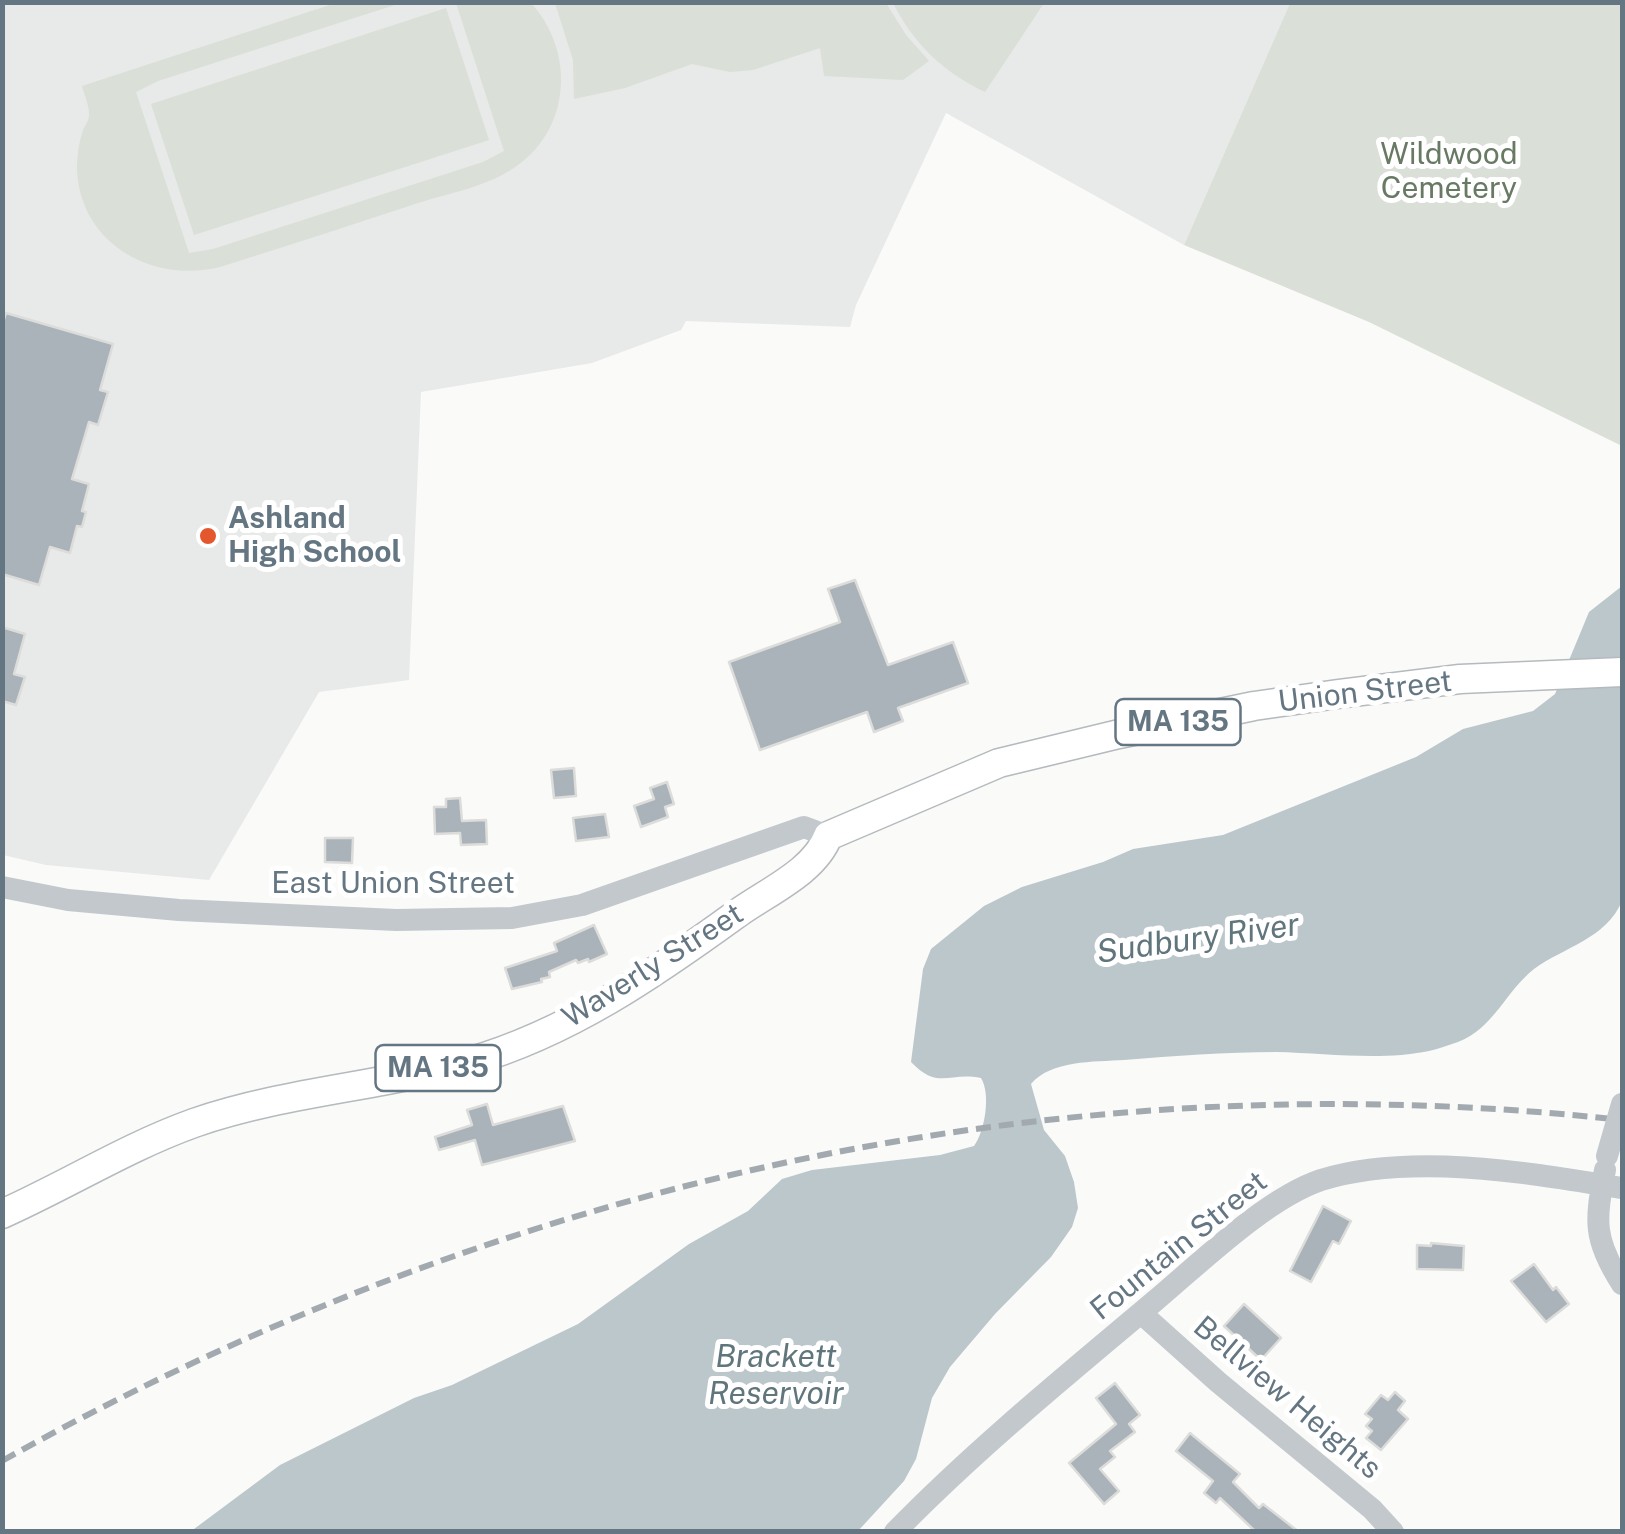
<!DOCTYPE html>
<style>
body{margin:0}
#map{position:relative;width:1625px;height:1534px;overflow:hidden;background:#fafaf8;font-family:"Public Sans",sans-serif}
canvas{display:block}
.frame{position:absolute;inset:0;border:5px solid #657683;pointer-events:none}
</style>
<div id="map">
<canvas width="1625" height="1534"></canvas>
<div class="frame"></div>
</div>
<script>
const c = document.querySelector('canvas').getContext('2d');
c.lineJoin = 'round';
function fillPath(path, color) {
  c.fillStyle = color;
  c.fill(path, 'evenodd');
}
function strokePath(path, color, width, dash) {
  c.strokeStyle = color;
  c.lineWidth = width;
  c.lineCap = dash ? 'butt' : 'round';
  c.setLineDash(dash || []);
  c.stroke(path);
}
function drawText(font, color, halo, rows, align = 'center') {
  c.font = font + ' "Public Sans",sans-serif';
  c.lineWidth = 10;
  c.setLineDash([]);
  c.textBaseline = 'middle';
  c.strokeStyle = halo;
  c.fillStyle = color;
  for (const [text, x, y, turn = 0] of rows) {
    c.save();
    c.translate(x, y);
    c.rotate((+turn || 0) * Math.PI / 180);
    c.textAlign = isNaN(turn) ? turn : align;
    if (halo) c.strokeText(text, 0, 0);
    c.fillText(text, 0, 0);
    c.restore();
  }
}
const built = new Path2D(`
 M 3,3 L 1290,3 L 1184,245 L 946,113 L 856,305 L 850,327 L 686,321 L 681,330 L 592,363 L 421,392 L 409,680 L 319,692 L 209,880 L 46,865 L 3,855 Z`);
const green = new Path2D(`
 M 336,3 L 401,3 L 158,81 L 136,92 L 189,253 L 213,249 L 483,162 L 504,151 L 456,3 L 531,3 C 574,50 572,126 518,165 C 490,186 450,193 418,203 C 352,225 286,246 220,267 C 152,284 79,243 77,168 C 77,155 79,142 83,130 C 85,125 89,121 89,116 C 90,107 84,94 82,86 Z
 M 555,3 L 886,3 L 906,35 L 929,61 L 903,80 L 824,76 L 820,48 L 753,70 L 730,72 L 692,64 L 625,88 L 574,99 L 573,60 Z
 M 893,3 L 1044,3 L 985,92 C 943,72 914,44 893,3 Z
 M 1290,3 L 1622,3 L 1622,446 L 1369,322 L 1184,245 Z
 M 446,8 L 489,140 L 194,235 L 151,104 Z`);
const water = new Path2D(`
 M 1622,586 L 1622,901 C 1606,939 1564,947 1534,969 C 1506,991 1493,1029 1458,1042 C 1448,1045 1438,1049 1429,1051 C 1381,1061 1325,1053 1276,1052 C 1225,1052 1174,1056 1124,1060 C 1094,1062 1051,1060 1031,1084 L 1044,1130 L 1065,1156 L 1074,1182 L 1078,1208 L 1072,1227 L 1051,1257 L 995,1314 L 950,1367 L 932,1398 L 916,1459 L 904,1481 L 858,1531 L 190,1532 L 280,1465 L 414,1398 L 452,1385 L 578,1324 L 689,1244 L 748,1211 L 782,1179 L 812,1170 L 940,1155 L 974,1146 C 985,1131 991,1094 981,1078 C 949,1071 939,1091 911,1062 L 923,969 L 931,949 L 984,906 L 1022,887 L 1103,862 L 1133,849 L 1223,835 L 1416,757 L 1463,729 L 1533,711 L 1555,694 L 1589,612 Z`);
const building = new Path2D(`
 M 6,313 L 113,344 L 100,390 L 108,392 L 98,425 L 89,422 L 72,479 L 89,484 L 82,511 L 86,512 L 82,527 L 77,526 L 70,553 L 50,547 L 39,585 L 2,574 L 2,325 Z
 M 855,580 L 888,665 L 953,642 L 968,683 L 898,708 L 903,721 L 874,732 L 867,712 L 760,750 L 729,662 L 840,622 L 828,589 Z
 M 2,627 L 25,634 L 14,674 L 25,677 L 16,705 L 2,701 Z
 M 574,768 L 576,796 L 554,798 L 551,770 Z
 M 667,782 L 674,804 L 665,807 L 668,817 L 641,827 L 634,806 L 654,799 L 650,788 Z
 M 460,798 L 462,821 L 486,820 L 487,844 L 461,845 L 460,833 L 435,834 L 434,807 L 446,807 L 446,799 Z
 M 605,814 L 609,837 L 576,841 L 573,818 Z
 M 325,838 L 353,838 L 352,863 L 325,862 Z
 M 594,925 L 607,954 L 589,962 L 588,959 L 578,963 L 576,960 L 549,972 L 550,977 L 541,979 L 542,982 L 512,989 L 505,968 L 557,951 L 554,943 Z
 M 487,1104 L 493,1125 L 563,1106 L 575,1141 L 482,1165 L 475,1140 L 439,1150 L 435,1137 L 472,1125 L 467,1110 Z
 M 1323,1206 L 1351,1221 L 1339,1244 L 1333,1241 L 1311,1282 L 1290,1271 Z
 M 1431,1243 L 1464,1246 L 1463,1270 L 1417,1269 L 1417,1245 L 1431,1246 Z
 M 1534,1264 L 1553,1290 L 1556,1287 L 1569,1304 L 1546,1322 L 1511,1281 Z
 M 1244,1304 L 1281,1338 L 1261,1360 L 1224,1326 Z
 M 1115,1383 L 1140,1415 L 1129,1424 L 1135,1432 L 1110,1451 L 1115,1457 L 1100,1469 L 1119,1491 L 1104,1504 L 1069,1463 L 1116,1424 L 1096,1398 Z
 M 1395,1392 L 1405,1401 L 1398,1410 L 1408,1419 L 1381,1450 L 1366,1438 L 1372,1431 L 1366,1426 L 1372,1419 L 1365,1414 L 1381,1395 L 1388,1400 Z
 M 1190,1433 L 1240,1474 L 1233,1482 L 1259,1508 L 1263,1504 L 1299,1532 L 1256,1532 L 1220,1498 L 1216,1503 L 1204,1493 L 1213,1481 L 1176,1451 Z`);
const minor = new Path2D(`
 M 2,887 L 68,900 L 179,910 L 396,920 L 512,918 L 582,905 L 804,827 L 828,836
 M 1605,1170 C 1595,1221 1593,1239 1622,1284
 M 1141,1313 L 1218,1382 L 1372,1509 L 1393,1532
 M 895,1532 C 977,1448 1067,1375 1156,1300 C 1201,1262 1267,1198 1321,1180 C 1412,1152 1530,1173 1622,1188`);
const major = new Path2D(`
 M 2,1214 C 67,1185 127,1147 194,1123 C 283,1092 378,1087 468,1062 C 569,1033 654,974 738,913 C 769,891 815,871 828,836 L 999,763 L 1119,734 L 1254,706 L 1338,694 L 1460,679 L 1622,672`);
const rail = new Path2D(`
 M 2,1461 C 498,1183 1055,1057 1622,1120`);
const minorBridge = new Path2D(`
 M 1607,1156 L 1622,1104`);
const markers = [
 [208,536,10,"#e4572e"]
];
const shields = [
 [1178,722,125],
 [438,1068,125]
];
const shieldNames = [
 ["MA 135",1178,722],
 ["MA 135",438,1068]
];
const parkNames = [
 ["Wildwood",1449,155],
 ["Cemetery",1449,189]
];
const poiNames = [
 ["Ashland",228,519],
 ["High School",228,553]
];
const streetNames = [
 ["Union Street",1365,692,-7],
 ["East Union Street",393,884],
 ["Waverly Street",653,966,-32],
 ["Fountain Street",1179,1246,-39],
 ["Bellview Heights",1287,1398,40]
];
const waterNames = [
 ["Sudbury River",1198,939,-8],
 ["Brackett",776,1357],
 ["Reservoir",776,1394]
];
fillPath(built, '#e8e9e9');
fillPath(green, '#dadfd7');
fillPath(water, '#bbc7cb');
fillPath(building, '#aab3b9');
strokePath(building, '#dcdcda', 2.5);
strokePath(major, '#b5babe', 31);
strokePath(minor, '#c3c8cc', 22);
strokePath(major, '#fff', 28);
strokePath(rail, '#a2aab0', 6, [15, 8]);
strokePath(minorBridge, '#c3c8cc', 22);
for (const [x, y, r, color] of markers) {
  const dot = new Path2D();
  dot.arc(x, y, r, 0, 2 * Math.PI);
  c.fillStyle = color;
  c.fill(dot);
  strokePath(dot, '#fff', 4);
}
for (const [x, y, w] of shields) {
  const box = new Path2D();
  box.roundRect(x - w / 2, y - 23, w, 46, 8);
  c.fillStyle = '#fff';
  c.fill(box);
  strokePath(box, '#657683', 2.5);
}
drawText('bold 28px', '#657683', null, shieldNames);
drawText('30px', '#687a64', '#fff', parkNames);
drawText('bold 30px', '#657683', '#fff', poiNames, 'left');
drawText('30px', '#657683', '#fff', streetNames);
drawText('italic 32px', '#60757c', '#fff', waterNames);
</script>
